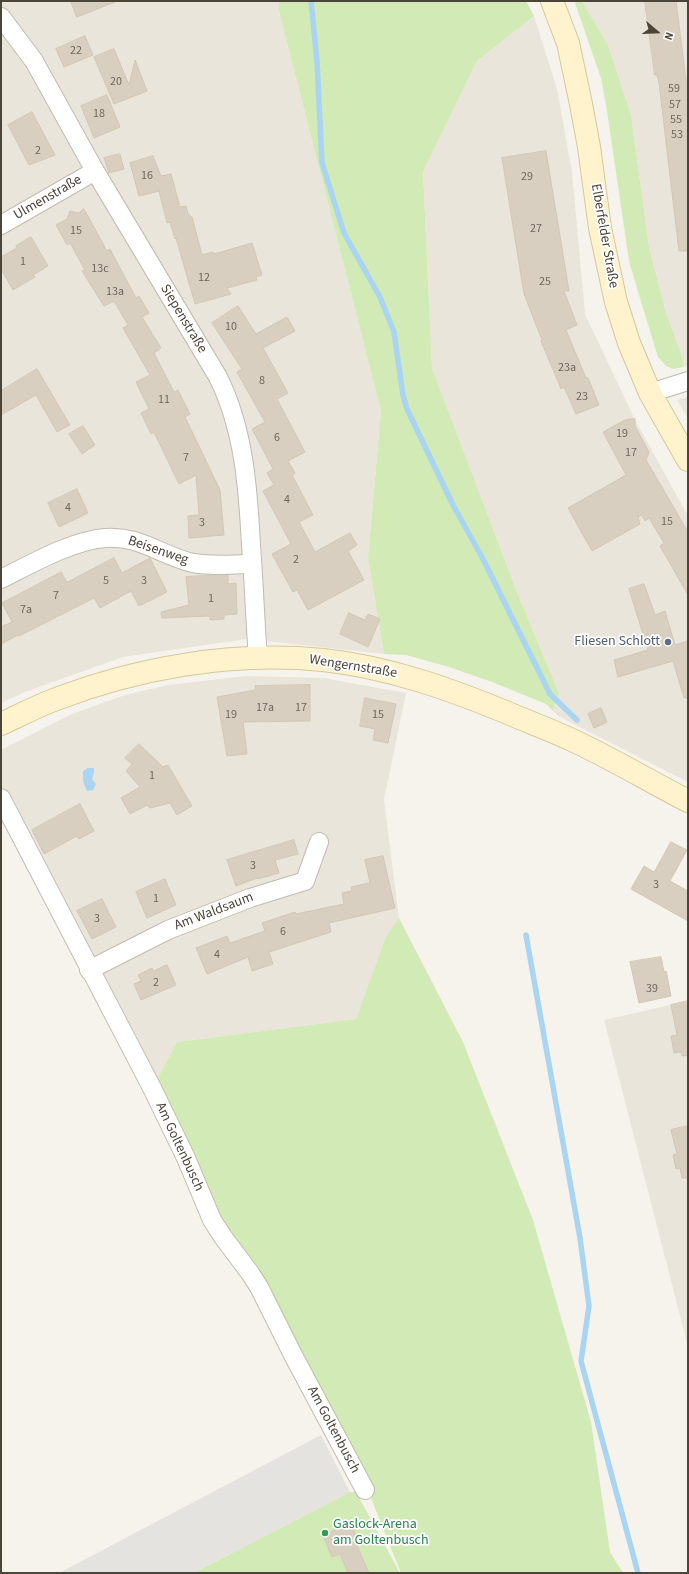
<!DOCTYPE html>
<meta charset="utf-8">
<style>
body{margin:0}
#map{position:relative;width:689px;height:1574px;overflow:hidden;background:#f6f3ec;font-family:"Source Sans 3",sans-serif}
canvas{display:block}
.frame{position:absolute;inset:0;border:2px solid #4b4439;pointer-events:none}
.north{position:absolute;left:637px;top:12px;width:40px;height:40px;-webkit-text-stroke:3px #fff;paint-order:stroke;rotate:109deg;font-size:11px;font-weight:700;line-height:16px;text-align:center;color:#4b4439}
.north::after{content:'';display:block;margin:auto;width:14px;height:18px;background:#4b4439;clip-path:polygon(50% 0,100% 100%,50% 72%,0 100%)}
</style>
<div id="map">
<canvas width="689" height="1574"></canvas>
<div class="frame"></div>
<div class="north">N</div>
</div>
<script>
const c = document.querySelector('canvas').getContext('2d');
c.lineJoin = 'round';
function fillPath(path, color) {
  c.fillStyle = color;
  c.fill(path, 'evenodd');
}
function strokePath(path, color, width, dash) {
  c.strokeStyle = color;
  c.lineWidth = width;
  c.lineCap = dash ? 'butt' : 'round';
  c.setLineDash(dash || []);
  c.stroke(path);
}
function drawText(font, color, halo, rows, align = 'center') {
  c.font = font + ' "Source Sans 3",sans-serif';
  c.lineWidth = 3.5;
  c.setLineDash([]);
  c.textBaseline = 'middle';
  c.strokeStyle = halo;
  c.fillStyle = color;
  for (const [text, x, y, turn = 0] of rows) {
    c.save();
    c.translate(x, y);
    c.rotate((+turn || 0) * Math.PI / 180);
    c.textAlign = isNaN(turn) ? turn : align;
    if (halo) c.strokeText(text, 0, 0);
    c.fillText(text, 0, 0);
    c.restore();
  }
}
const residential = new Path2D(`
 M 1,1 L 279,1 L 279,11 L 381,411 L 368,558 L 384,654 L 247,639 L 123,657 L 25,692 L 1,703 Z
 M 582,1 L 688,1 L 688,366 L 683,367 L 683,359 L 666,313 L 649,247 L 631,115 L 608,45 Z
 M 534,16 L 557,89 L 572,172 L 585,314 L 635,420 L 688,516 L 688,782 L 558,716 L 553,711 L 559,693 L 518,595 L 432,368 L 423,170 L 477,61 Z
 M 688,397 L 688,419 L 677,400 Z
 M 246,676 L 323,678 L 406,693 L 384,800 L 399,918 L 386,936 L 356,1019 L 177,1042 L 153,1087 L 1,790 L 1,750 L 72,714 L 125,695 L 168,685 Z
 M 688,1001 L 688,1347 L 604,1020 Z`);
const green = new Path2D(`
 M 279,1 L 526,1 L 534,16 L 477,61 L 423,171 L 432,368 L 518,595 L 559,693 L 553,711 L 546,704 L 492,682 L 449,667 L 406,655 L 384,654 L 368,558 L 381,411 L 279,11 Z
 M 577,1 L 582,1 L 608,45 L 631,115 L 649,247 L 666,313 L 683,359 L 683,367 L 673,369 L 666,366 L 658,357 L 642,305 L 629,261 L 607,111 L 601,78 L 575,3 Z
 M 399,918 L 463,1042 L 533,1220 L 591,1422 L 610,1552 L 623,1573 L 401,1573 L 347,1438 L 265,1282 L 224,1226 L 153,1087 L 177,1042 L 356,1019 L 386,936 Z
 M 350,1492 L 356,1492 L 400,1573 L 193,1573 Z`);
const parking = new Path2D(`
 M 321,1435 L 350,1492 L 193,1573 L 59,1573 Z`);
const water = new Path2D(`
 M 88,768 L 94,768 L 94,773 L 92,779 L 96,784 L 93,790 L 87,791 L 83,781 L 83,771 Z`);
const stream = new Path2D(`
 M 311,1 L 317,61 L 322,163 L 344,233 L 380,297 L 394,332 L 403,395 L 407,409 L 453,505 L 483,559 L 550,694 L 577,720
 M 526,935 L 580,1238 L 589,1306 L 581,1361 L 638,1573`);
const building = new Path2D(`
 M 71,1 L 115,1 L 115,2 L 77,17 Z
 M 645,1 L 676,1 L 686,80 L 688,80 L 688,251 L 679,251 L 659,83 L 657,75 L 655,75 Z
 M 85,36 L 93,55 L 64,67 L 56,49 Z
 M 114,49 L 129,85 L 135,60 L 147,91 L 114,104 L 94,57 Z
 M 107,95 L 120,127 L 94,138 L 81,106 Z
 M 32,112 L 55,155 L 29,165 L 8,125 Z
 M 546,151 L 569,291 L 564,291 L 577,325 L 566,330 L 586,378 L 588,378 L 599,405 L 576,414 L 564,387 L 561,389 L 541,341 L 542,340 L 524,294 L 502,158 Z
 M 120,154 L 124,169 L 109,173 L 104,158 Z
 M 153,156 L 161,176 L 171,174 L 180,207 L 186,206 L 188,214 L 192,217 L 202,255 L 213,252 L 214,254 L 252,243 L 262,275 L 256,277 L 257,280 L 227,288 L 231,294 L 195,304 L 176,238 L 175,239 L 170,222 L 167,223 L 159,191 L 139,196 L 130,163 Z
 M 84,209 L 107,251 L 110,249 L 136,298 L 139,296 L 149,313 L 142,317 L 161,348 L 154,353 L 174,392 L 178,390 L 190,414 L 185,417 L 220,490 L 224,535 L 189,538 L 188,516 L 199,515 L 196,475 L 179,484 L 154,432 L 151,434 L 141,413 L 149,409 L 136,382 L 150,375 L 123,328 L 128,325 L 114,301 L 104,306 L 82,271 L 85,270 L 70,243 L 67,245 L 56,225 L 67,219 L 70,211 L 78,213 Z
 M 31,237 L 48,266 L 33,275 L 35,277 L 13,290 L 1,269 L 1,257 L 17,248 L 16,246 Z
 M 238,306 L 256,334 L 287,317 L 295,331 L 263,348 L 288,393 L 277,399 L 305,452 L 288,461 L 295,473 L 292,475 L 313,515 L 299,522 L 315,552 L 350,533 L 357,545 L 348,551 L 364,580 L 308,610 L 297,590 L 293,592 L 272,554 L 291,544 L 263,491 L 274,485 L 267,473 L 273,469 L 252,429 L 265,422 L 237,372 L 242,369 L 212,323 Z
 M 37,369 L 70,425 L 57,432 L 36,395 L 1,415 L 1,391 Z
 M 635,419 L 635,426 L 649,452 L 646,460 L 688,532 L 688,595 L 660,546 L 664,543 L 649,518 L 645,521 L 642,515 L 638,517 L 640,524 L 592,551 L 568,508 L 626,475 L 603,432 L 625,420 Z
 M 83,426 L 95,445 L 82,454 L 69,434 Z
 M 77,489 L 88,513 L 59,527 L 48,503 Z
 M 114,558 L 122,573 L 150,558 L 167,592 L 139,606 L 131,591 L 100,608 L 94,598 L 19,636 L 18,635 L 1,644 L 1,627 L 12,622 L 2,603 L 61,572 L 67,582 Z
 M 228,575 L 228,584 L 236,583 L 237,614 L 224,615 L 224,619 L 210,620 L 210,616 L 162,618 L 161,612 L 189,605 L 186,577 Z
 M 644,584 L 655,615 L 665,611 L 675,645 L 688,641 L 688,698 L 684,698 L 673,661 L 618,677 L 614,660 L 648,650 L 629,589 Z
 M 349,613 L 365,620 L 368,614 L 380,619 L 368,647 L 340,634 Z
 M 310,685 L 310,721 L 243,722 L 247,754 L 227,756 L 217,697 L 255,690 L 255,686 Z
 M 365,698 L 396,704 L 388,743 L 373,740 L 375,729 L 360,726 Z
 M 601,708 L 607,722 L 594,728 L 588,714 Z
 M 139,744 L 163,767 L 168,765 L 192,806 L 177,815 L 170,803 L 150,808 L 147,805 L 130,814 L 121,798 L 140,787 L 126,771 L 132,764 L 125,758 Z
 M 80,804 L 94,831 L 79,839 L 77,836 L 44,854 L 32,830 Z
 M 294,840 L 298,854 L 275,860 L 279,873 L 258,879 L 257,878 L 236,886 L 227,860 Z
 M 671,842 L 687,850 L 670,881 L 688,891 L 688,921 L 631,889 L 644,866 L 654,872 Z
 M 383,856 L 395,908 L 329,923 L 331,932 L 269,952 L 273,964 L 252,971 L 248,957 L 207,974 L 196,948 L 227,936 L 230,943 L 265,931 L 262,923 L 295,912 L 296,914 L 344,904 L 342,893 L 352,891 L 351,887 L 370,883 L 365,860 Z
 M 165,879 L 176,905 L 147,918 L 136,892 Z
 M 102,899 L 116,927 L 92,939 L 77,911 Z
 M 661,957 L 664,972 L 666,971 L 671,996 L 639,1003 L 630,962 Z
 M 167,965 L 176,985 L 141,1000 L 134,984 L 141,981 L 138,975 L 152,968 L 153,971 Z
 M 688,1001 L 688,1055 L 682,1056 L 681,1052 L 674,1053 L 671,1036 L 677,1035 L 671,1005 Z
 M 688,1126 L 688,1178 L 682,1178 L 680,1168 L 676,1169 L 673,1155 L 677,1154 L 671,1130 Z
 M 351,1524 L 360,1545 L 357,1546 L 369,1573 L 348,1573 L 340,1554 L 332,1557 L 323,1536 Z`);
const minor = new Path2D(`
 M 1,17 L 34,61 L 95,171 L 218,377 C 244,429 248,488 251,545 C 254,583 255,620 258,658
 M 1,225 L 95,171
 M 650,393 L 688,381
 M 1,579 C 31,564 71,541 105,538 C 138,535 159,554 189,562 C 207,567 233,564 252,564
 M 1,798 L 152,1088 L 186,1158 L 212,1220 L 223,1237 L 250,1273 L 259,1287 L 293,1355 L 365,1490
 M 89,970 L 168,930 L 250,898 L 305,881 L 319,842`);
const secondary = new Path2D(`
 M 552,1 L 568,43 L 581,104 L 589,147 L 600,228 L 616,302 L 629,343 L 650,393 L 688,460
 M 1,724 C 18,716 34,708 51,701 C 136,668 231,651 323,660 C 389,667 453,690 515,716 C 534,724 553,731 572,740 C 611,758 649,781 688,801`);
const markers = [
 [668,642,4,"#5c6f8a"],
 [325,1533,4,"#2e9e5b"]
];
const numberNames = [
 ["22",76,51],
 ["20",116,82],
 ["59",674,89],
 ["57",675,105],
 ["18",99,114],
 ["55",676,120],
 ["53",677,135],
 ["2",38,151],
 ["16",147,176],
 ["29",527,177],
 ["27",536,229],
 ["15",76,231],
 ["1",23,262],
 ["13c",100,269],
 ["12",204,278],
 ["25",545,282],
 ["13a",115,292],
 ["10",231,327],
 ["23a",567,368],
 ["8",262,381],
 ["23",582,397],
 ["11",164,400],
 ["19",622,434],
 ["6",277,438],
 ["17",631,453],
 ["7",186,458],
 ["4",287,500],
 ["4",68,508],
 ["15",667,522],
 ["3",202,523],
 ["2",296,560],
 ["5",106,581],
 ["3",144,581],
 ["7",56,596],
 ["1",211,599],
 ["7a",26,610],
 ["17a",265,708],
 ["17",301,708],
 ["19",231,715],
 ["15",378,715],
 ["1",152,776],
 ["3",253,866],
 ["3",656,885],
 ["1",156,899],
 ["3",97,919],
 ["6",283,932],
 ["4",217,955],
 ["2",156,983],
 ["39",652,989]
];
const streetNames = [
 ["Ulmenstraße",48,198,-30],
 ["Elberfelder Straße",604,236,80],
 ["Siepenstraße",183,319,59],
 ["Beisenweg",158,551,19],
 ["Wengernstraße",353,667,9],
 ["Am Waldsaum",214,912,-21],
 ["Am Goltenbusch",179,1147,65],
 ["Am Goltenbusch",333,1430,62]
];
const serviceNames = [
 ["Fliesen Schlott",660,642]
];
const leisureNames = [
 ["Gaslock-Arena",333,1525],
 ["am Goltenbusch",333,1541]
];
fillPath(residential, '#eae5da');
fillPath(green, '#d2eab5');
fillPath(parking, '#e5e3e0');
fillPath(water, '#a9d4f2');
strokePath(stream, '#a9d4f2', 5.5);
fillPath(building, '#d8cfc1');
strokePath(building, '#d3c7b4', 1);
strokePath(minor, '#c2bbae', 20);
strokePath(secondary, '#d6c79b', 24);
strokePath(minor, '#fff', 18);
strokePath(secondary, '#fff3cd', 22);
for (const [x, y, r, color] of markers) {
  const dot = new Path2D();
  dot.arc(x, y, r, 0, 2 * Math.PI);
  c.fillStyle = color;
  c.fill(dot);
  strokePath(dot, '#fff', 1.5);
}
drawText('12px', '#6e675b', null, numberNames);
drawText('14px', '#4b4439', '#fff', streetNames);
drawText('14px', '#4e5e75', '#fff', serviceNames, 'right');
drawText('14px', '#27864d', '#fff', leisureNames, 'left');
</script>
